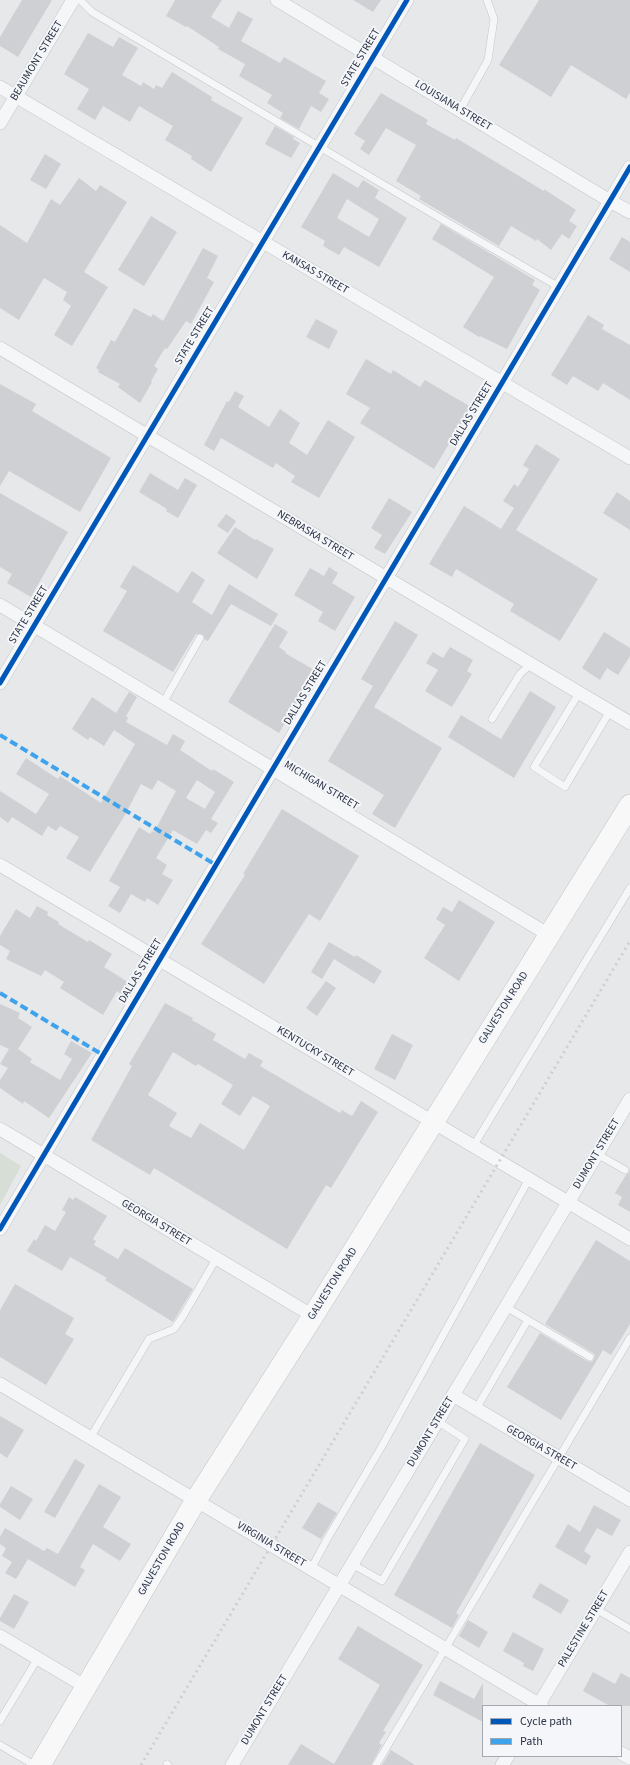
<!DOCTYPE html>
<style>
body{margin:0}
#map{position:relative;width:630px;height:1765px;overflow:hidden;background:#e6e8ea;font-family:"Source Sans 3",sans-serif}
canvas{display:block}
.legend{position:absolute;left:482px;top:1705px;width:140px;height:52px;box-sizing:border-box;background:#f4f6f9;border:1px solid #a4a8b1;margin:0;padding:5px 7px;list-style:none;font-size:12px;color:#2b3445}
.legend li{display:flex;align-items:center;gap:8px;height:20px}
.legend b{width:20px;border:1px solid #a4a8b1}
</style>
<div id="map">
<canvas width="630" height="1765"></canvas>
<ul class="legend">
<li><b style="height:5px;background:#0057b8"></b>Cycle path</li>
<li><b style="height:5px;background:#3ea3ec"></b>Path</li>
</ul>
</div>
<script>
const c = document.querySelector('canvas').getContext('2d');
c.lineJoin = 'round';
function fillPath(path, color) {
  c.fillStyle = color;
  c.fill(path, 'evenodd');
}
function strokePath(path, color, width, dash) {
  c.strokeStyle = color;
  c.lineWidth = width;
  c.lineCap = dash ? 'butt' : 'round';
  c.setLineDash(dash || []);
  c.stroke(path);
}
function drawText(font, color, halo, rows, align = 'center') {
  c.font = font + ' "Source Sans 3",sans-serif';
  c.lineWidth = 4;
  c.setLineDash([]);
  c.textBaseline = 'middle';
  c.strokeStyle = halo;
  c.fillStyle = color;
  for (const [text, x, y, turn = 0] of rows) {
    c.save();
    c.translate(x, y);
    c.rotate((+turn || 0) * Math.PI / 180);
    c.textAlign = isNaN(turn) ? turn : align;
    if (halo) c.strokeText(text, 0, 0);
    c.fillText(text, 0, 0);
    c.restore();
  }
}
const green = new Path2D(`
 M 0,1153 L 21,1166 L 0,1205 Z`);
const building = new Path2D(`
 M 22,0 L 52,0 L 18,57 L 0,46 L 0,37 Z
 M 175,0 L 222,0 L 211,17 L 229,28 L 238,11 L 253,19 L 241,41 L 280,63 L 284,57 L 326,81 L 319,93 L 329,99 L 321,112 L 311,106 L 299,129 L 280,118 L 283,113 L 267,103 L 272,95 L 239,76 L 245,64 L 218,49 L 219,47 L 187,26 L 186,27 L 166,16 Z
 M 353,0 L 381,0 L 373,12 Z
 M 539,0 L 630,0 L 630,93 L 626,99 L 571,65 L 551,97 L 499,65 Z
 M 88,33 L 113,47 L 119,37 L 138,48 L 122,75 L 141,86 L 143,82 L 154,89 L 156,85 L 162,88 L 172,72 L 212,97 L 211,100 L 243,118 L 211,172 L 191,159 L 192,156 L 165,140 L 173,126 L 139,106 L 130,122 L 103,106 L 95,120 L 77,109 L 89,89 L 64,74 Z
 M 381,93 L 428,120 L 426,124 L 455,140 L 456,138 L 544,191 L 544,189 L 576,210 L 569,221 L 577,226 L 569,239 L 562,234 L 551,250 L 537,239 L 536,241 L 511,226 L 499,246 L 419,199 L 421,196 L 396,181 L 416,145 L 386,128 L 369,155 L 360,149 L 365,141 L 354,134 Z
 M 275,126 L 294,137 L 293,139 L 300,143 L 291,158 L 265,144 Z
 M 45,154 L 61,164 L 46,189 L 30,180 Z
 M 333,173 L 358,188 L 363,180 L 379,190 L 375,198 L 407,218 L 379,267 L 344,247 L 339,255 L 323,246 L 325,241 L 301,227 ZM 347,199 L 379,219 L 369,237 L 337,218 Z
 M 79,178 L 96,191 L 100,185 L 127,202 L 84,272 L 108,287 L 72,346 L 54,335 L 71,306 L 63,300 L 67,292 L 44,278 L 19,320 L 0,308 L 0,225 L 27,243 L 51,199 L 60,205 Z
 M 151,216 L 177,232 L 144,286 L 118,270 Z
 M 441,224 L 535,280 L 532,285 L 540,290 L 507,349 L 480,336 L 479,337 L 463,327 L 494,277 L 432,239 Z
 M 622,237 L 630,242 L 630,272 L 609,259 Z
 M 203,248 L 218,256 L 207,278 L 214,282 L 191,324 L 186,321 L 167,349 L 165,348 L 154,366 L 158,369 L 151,381 L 152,382 L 140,403 L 118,387 L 120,384 L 98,372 L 99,370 L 96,368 L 111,340 L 115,342 L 134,308 L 151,317 L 153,314 L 163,321 Z
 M 588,315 L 604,325 L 602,329 L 630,345 L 630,400 L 603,383 L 598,391 L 573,376 L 567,385 L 551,375 Z
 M 316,319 L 338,331 L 329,349 L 306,337 Z
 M 366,359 L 391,374 L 393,370 L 420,387 L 425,380 L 471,407 L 434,469 L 360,423 L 370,408 L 346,394 Z
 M 0,384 L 36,404 L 32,411 L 111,458 L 80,512 L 9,471 L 0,486 Z
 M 235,391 L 244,396 L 238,407 L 269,427 L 280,409 L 300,423 L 289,443 L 307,455 L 328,420 L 355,437 L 319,498 L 291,482 L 295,476 L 276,463 L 273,468 L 221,438 L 214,451 L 204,445 L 227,401 L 229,402 Z
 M 536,444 L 560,459 L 516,530 L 598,579 L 560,641 L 510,611 L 514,604 L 456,569 L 452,577 L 429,564 L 464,506 L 501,529 L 514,508 L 503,501 L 514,484 L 518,487 L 529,469 L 523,465 Z
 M 150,473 L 178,490 L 185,478 L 197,485 L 178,518 L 166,511 L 167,509 L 139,492 Z
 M 617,492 L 630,501 L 630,530 L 603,513 Z
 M 0,493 L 68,532 L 31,597 L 7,583 L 12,574 L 0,567 Z
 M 389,498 L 412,512 L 385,554 L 374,548 L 382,535 L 371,528 Z
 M 226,514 L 236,521 L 228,533 L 217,526 Z
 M 235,527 L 255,540 L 256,539 L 274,549 L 257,579 L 217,553 Z
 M 133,565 L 178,593 L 192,571 L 205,580 L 192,602 L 212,615 L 229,584 L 278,614 L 271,626 L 231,604 L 208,641 L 205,640 L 203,634 L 196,634 L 173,672 L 103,631 L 127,591 L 120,587 Z
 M 329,567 L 338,573 L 332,583 L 355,597 L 335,631 L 318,621 L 323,612 L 294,595 L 310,568 L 324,576 Z
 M 395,621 L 418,635 L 374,707 L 442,748 L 395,828 L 372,814 L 384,795 L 328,761 L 373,686 L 361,679 Z
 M 275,624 L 288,632 L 279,647 L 286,652 L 285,653 L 316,671 L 279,733 L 228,702 Z
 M 604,632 L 630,648 L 630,656 L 618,675 L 607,668 L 600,680 L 582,668 Z
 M 450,647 L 473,660 L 467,671 L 472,674 L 452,707 L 425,691 L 438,670 L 426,663 L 433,652 L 443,658 Z
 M 530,691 L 556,707 L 514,778 L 448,737 L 461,715 L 501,739 Z
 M 129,692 L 137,697 L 126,716 L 128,718 L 126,722 L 167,745 L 173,734 L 185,741 L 180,750 L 212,771 L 213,769 L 234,782 L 211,819 L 218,823 L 211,833 L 206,830 L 197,844 L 173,830 L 156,858 L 167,865 L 162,874 L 173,880 L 158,905 L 147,898 L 145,902 L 131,894 L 120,913 L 108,906 L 120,887 L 109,881 L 139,827 L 150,834 L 152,831 L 154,832 L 176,791 L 158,780 L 152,790 L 141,784 L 125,815 L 90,872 L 66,858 L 79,837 L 60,826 L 56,831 L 48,826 L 42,836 L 12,817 L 8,823 L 0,817 L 0,791 L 36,814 L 49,794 L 16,774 L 26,758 L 58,779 L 60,776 L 101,803 L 135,744 L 114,730 L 104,746 L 90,737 L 88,740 L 72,729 L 92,697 L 116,713 ZM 197,780 L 215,792 L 205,809 L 186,798 Z
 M 282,809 L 359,856 L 320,921 L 309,914 L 264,984 L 201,944 L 245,875 L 243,874 Z
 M 459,900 L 495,922 L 459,981 L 424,958 L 445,925 L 436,919 L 443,907 L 452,912 Z
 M 37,906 L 48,912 L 47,915 L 59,922 L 58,924 L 88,942 L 89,940 L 112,954 L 104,967 L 131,984 L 124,996 L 117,991 L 103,1015 L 60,988 L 64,982 L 45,970 L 41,976 L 6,959 L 10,951 L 0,945 L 0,936 L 16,909 L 30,918 Z
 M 329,942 L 355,957 L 356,955 L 382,971 L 374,984 L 334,959 L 322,979 L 311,972 Z
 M 326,981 L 336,988 L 317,1016 L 306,1008 Z
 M 165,1003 L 193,1018 L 192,1020 L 216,1034 L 213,1040 L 245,1059 L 249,1053 L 263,1061 L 260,1066 L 340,1113 L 342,1110 L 352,1116 L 361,1101 L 378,1112 L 331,1188 L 326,1185 L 287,1249 L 154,1168 L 150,1175 L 91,1140 L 132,1066 L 129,1064 ZM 173,1052 L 196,1066 L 198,1064 L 233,1085 L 221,1104 L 240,1116 L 253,1096 L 270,1106 L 244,1150 L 200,1123 L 191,1138 L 169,1126 L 177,1113 L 148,1095 Z
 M 0,1004 L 20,1013 L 18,1018 L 32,1027 L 18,1049 L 32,1059 L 30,1062 L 60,1080 L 72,1059 L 64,1054 L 71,1041 L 92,1053 L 49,1118 L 24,1101 L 23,1104 L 0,1088 L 0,1080 L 8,1068 L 0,1064 L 9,1049 L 0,1045 Z
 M 392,1034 L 413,1045 L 395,1080 L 374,1069 Z
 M 630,1169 L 630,1168 L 630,1212 L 618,1205 L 622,1197 L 615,1193 L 626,1175 L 629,1173 Z
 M 69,1197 L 73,1200 L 75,1197 L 107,1216 L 93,1239 L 96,1241 L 94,1245 L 118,1259 L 125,1248 L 193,1289 L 173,1322 L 105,1280 L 107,1278 L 70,1257 L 62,1271 L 27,1251 L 34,1239 L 36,1241 L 45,1225 L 55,1231 L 66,1212 L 62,1210 Z
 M 596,1240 L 630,1261 L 630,1324 L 611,1355 L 603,1350 L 561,1420 L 507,1387 L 540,1333 L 587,1361 L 592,1362 L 594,1359 L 595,1355 L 593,1353 L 545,1324 Z
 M 15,1284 L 74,1318 L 65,1334 L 74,1339 L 46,1385 L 0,1357 L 0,1310 Z
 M 0,1416 L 24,1430 L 7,1458 L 0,1453 Z
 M 480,1443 L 535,1475 L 456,1613 L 459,1615 L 452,1628 L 394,1595 Z
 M 75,1459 L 85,1465 L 55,1518 L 44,1512 Z
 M 99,1484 L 121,1497 L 103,1527 L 131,1544 L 120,1561 L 93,1544 L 80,1567 L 85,1570 L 75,1587 L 28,1559 L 16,1579 L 5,1573 L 12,1562 L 2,1556 L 6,1548 L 0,1544 L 0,1537 L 5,1528 L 44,1551 L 47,1548 L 58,1554 Z
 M 11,1486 L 33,1499 L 20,1520 L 0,1507 L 0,1504 Z
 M 318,1502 L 337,1513 L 321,1539 L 302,1528 Z
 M 594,1505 L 621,1520 L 612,1536 L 597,1528 L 584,1551 L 591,1556 L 586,1565 L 555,1547 L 568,1524 L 580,1532 Z
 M 540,1583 L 569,1600 L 561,1614 L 532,1597 Z
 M 14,1594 L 29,1602 L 14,1629 L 0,1621 L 0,1618 Z
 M 468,1620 L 488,1632 L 479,1648 L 459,1636 Z
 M 358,1626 L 423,1665 L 383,1731 L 386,1732 L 379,1743 L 382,1745 L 371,1765 L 288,1765 L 301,1744 L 334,1764 L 380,1685 L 338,1659 Z
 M 513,1632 L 544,1649 L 533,1671 L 523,1666 L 524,1663 L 503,1651 Z
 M 593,1672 L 615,1684 L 621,1673 L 630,1678 L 630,1706 L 610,1706 L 583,1691 Z
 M 440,1681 L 474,1699 L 483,1683 L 483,1722 L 433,1695 Z
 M 391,1750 L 415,1765 L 382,1765 Z`);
const service = new Path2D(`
 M 80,0 L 92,12 L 433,214 L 559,287
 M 460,110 L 488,60 L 494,19 L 487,0
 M 579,693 L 534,767 L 565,787 L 610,711
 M 163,703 L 200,638
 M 492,719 L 520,674 L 531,664
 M 474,1145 L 630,888
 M 597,1154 L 625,1170
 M 506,1307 L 590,1357
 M 476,1409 L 528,1320
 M 90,1438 L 149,1339 L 174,1329 L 183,1316 L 216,1259
 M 352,1564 L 382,1581 L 465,1439 L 437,1421
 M 311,1569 L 326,1541 L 382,1446 L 529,1179
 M 596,1609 L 630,1629
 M 0,1721 L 38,1658
 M 0,1745 L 34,1765
 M 167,1764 L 168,1765
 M 376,1765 L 630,1338`);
const minor = new Path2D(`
 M 277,0 L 610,201 L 630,212
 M 0,87 L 630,458
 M 0,123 L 73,0
 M 0,348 L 630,723
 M 0,605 L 549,935
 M 0,683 L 407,0
 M 0,865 L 630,1239
 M 0,1129 L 313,1316
 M 0,1229 L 630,167
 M 0,1384 L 542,1706
 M 453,1395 L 630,1500
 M 0,1636 L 86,1687
 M 538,1706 L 630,1552
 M 621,1753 L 630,1758
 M 232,1765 L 630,1099
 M 502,1765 L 508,1756`);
const primary = new Path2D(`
 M 40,1765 L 196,1500 L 313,1316 L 630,805`);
const rail = new Path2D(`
 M 141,1765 L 630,941`);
const quiet = new Path2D(`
 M 0,735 L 216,865
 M 0,993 L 103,1055`);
const cycleway = new Path2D(`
 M 0,683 L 407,0
 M 0,1229 L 630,167`);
const streetNames = [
 ["STATE STREET",361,58,-59],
 ["BEAUMONT STREET",37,61,-59],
 ["LOUISIANA STREET",453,106,31],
 ["KANSAS STREET",315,273,30],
 ["STATE STREET",195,336,-59],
 ["DALLAS STREET",472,414,-59],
 ["NEBRASKA STREET",315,536,31],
 ["STATE STREET",29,615,-59],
 ["DALLAS STREET",306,693,-59],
 ["MICHIGAN STREET",321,786,31],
 ["DALLAS STREET",141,971,-59],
 ["GALVESTON ROAD",504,1008,-58],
 ["KENTUCKY STREET",315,1052,31],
 ["DUMONT STREET",597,1154,-59],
 ["GEORGIA STREET",156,1223,31],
 ["GALVESTON ROAD",333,1284,-58],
 ["DUMONT STREET",431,1432,-59],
 ["GEORGIA STREET",541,1448,30],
 ["VIRGINIA STREET",271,1545,31],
 ["GALVESTON ROAD",162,1559,-60],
 ["PALESTINE STREET",584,1629,-59],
 ["DUMONT STREET",265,1710,-59]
];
fillPath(green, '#d6ded6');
fillPath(building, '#ced0d3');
strokePath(service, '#c4c6c8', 8);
strokePath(minor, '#c4c6c8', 14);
strokePath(primary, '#c2c5c8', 22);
strokePath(service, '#f5f6f7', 7);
strokePath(minor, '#f5f6f7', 13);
strokePath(primary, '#f8f8f8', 21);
strokePath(rail, '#cecfd2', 3, [2, 4]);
strokePath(quiet, '#3ea3ec', 4, [8, 4]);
strokePath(cycleway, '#0057b8', 5);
drawText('11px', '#2b3445', '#f4f6f9', streetNames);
</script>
